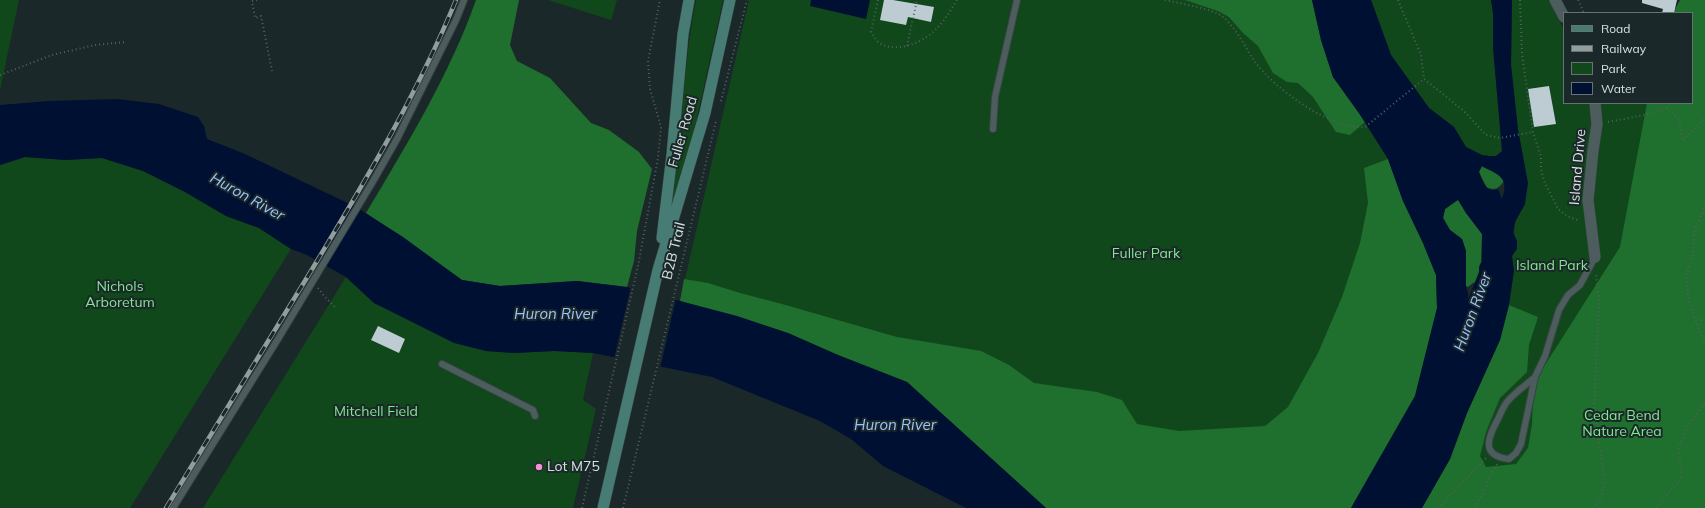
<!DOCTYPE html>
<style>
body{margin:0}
#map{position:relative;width:1705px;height:508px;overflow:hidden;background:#1b2829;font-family:Mulish,sans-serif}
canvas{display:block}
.legend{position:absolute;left:1563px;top:12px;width:130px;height:92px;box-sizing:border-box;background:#1b2829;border:1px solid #677273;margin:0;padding:5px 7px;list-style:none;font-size:12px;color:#d8e1e2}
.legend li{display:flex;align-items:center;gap:8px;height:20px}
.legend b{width:20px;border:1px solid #677273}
</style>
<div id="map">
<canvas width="1705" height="508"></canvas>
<ul class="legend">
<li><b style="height:5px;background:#467c73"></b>Road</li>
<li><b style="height:5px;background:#929d9e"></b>Railway</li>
<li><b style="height:11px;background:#10481b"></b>Park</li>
<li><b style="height:11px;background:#001033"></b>Water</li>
</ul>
</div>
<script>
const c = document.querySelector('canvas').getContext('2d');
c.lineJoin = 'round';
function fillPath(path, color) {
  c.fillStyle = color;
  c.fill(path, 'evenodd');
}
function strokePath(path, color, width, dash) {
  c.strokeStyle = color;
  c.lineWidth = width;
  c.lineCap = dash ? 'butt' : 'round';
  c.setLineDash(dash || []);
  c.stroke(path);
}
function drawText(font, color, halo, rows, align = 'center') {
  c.font = font + ' Mulish,sans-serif';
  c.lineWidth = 4;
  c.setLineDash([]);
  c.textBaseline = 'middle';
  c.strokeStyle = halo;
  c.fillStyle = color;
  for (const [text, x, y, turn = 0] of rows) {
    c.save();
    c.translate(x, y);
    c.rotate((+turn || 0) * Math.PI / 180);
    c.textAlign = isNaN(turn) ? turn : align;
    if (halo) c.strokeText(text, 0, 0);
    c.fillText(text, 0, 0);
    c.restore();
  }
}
const green = new Path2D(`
 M 0,0 L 19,0 L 0,90 Z
 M 548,0 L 617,0 L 611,20 Z
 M 696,0 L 723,0 L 689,154 L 671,224 C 670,197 677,172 679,145 C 684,97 686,48 696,0 Z
 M 749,0 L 1312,0 L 1321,40 L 1333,77 L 1359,113 L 1388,159 L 1437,308 L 1427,349 L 1351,508 L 1046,508 L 907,382 L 680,301 Z
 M 1371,0 L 1491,0 L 1493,13 L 1493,47 L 1502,151 L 1496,156 L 1490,156 L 1482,155 L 1466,147 L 1454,127 L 1429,108 L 1391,55 Z
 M 1512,0 L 1549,0 L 1564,30 L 1564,103 L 1692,103 L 1692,13 L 1705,7 L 1705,508 L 1422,508 L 1514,271 L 1512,256 L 1517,241 C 1510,227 1518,216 1525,204 L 1511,65 Z
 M 25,157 L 66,160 L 102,158 L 143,171 L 185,192 L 226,216 L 259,228 L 291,249 L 130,508 L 0,508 L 0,165 Z
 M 346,277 L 374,303 L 486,351 L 514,353 L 554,351 L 593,353 L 583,400 L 596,409 L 573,508 L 203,508 Z`);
const forest = new Path2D(`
 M 476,0 L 519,0 L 510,45 L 517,61 L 550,78 L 591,123 L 609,130 L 639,152 L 652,169 L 637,231 L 634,261 L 627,287 L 577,281 L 500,286 L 462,280 L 366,213 C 406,146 450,74 476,0 Z
 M 1185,0 L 1312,0 L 1321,40 L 1333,77 L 1365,122 L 1350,135 L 1336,132 L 1313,97 L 1298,83 L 1287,82 L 1273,73 L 1258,46 L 1243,33 L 1229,17 L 1218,11 Z
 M 1680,0 L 1705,0 L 1705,508 L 1422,508 L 1450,459 L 1467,413 L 1500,340 L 1509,305 L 1538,317 L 1529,345 L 1527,372 L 1500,398 L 1486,432 L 1480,456 L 1486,467 L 1516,464 L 1528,448 L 1532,424 L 1533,396 L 1538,376 L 1620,247 L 1647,103 L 1692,103 L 1692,13 L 1673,13 Z
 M 1388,159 L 1403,201 L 1423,243 L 1436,275 L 1437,308 L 1415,396 L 1351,508 L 1046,508 L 907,382 L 838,355 L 788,333 L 680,301 L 684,279 L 708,283 L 740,293 L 782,304 L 897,337 L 981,351 L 1009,365 L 1034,383 L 1097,392 L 1122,400 L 1137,424 L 1179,431 L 1265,426 L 1288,407 L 1318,353 L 1342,297 L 1360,243 L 1368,203 L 1364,168 Z
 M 1481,166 C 1490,171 1500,172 1504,181 C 1498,189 1496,190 1487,188 L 1479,172 Z
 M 1458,199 L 1466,213 L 1482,234 L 1481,280 L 1473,283 L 1468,287 L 1466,286 L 1466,251 L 1462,239 L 1450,230 L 1443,218 L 1445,209 Z`);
const water = new Path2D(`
 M 811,0 L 870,0 L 866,19 L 810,6 Z
 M 1312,0 L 1371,0 L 1391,55 L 1429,108 L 1454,127 L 1466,147 L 1482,155 L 1490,156 L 1496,156 L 1502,151 L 1493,47 L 1493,13 L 1491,0 L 1512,0 L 1511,65 L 1518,129 L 1528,183 L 1525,204 L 1515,222 L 1513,233 L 1517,241 L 1517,249 L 1512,256 L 1514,271 L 1509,305 L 1500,340 L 1467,413 L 1450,459 L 1422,508 L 1351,508 L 1415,396 L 1437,308 L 1436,275 L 1423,243 L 1403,201 L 1388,159 L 1359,113 L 1333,77 L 1321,40 ZM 1482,166 C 1498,175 1510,177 1502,199 L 1498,189 C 1487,194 1482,181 1479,172 ZM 1458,200 L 1466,213 L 1482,234 L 1481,305 L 1470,322 L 1468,293 L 1466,286 L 1466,251 L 1462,239 L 1450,230 L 1443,218 L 1445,209 Z
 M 117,99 L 159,104 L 198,117 L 204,126 L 207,139 L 245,154 L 356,207 L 403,237 L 462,280 L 500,286 L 577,281 L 627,287 L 737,316 L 788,333 L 838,355 L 907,382 L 1046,508 L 966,508 L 883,466 L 851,439 L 820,421 L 712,377 L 593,353 L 554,351 L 514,353 L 486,351 L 454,343 L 374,303 L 346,277 L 307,255 L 291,249 L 259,228 L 226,216 L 185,192 L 143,171 L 102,158 L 66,160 L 25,157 L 0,165 L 0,105 L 49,101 Z`);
const pier = new Path2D(`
 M 631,286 L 676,298 L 660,369 L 614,359 Z`);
const river = new Path2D(`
 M 1462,345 L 1490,274 L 1490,269`);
const building = new Path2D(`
 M 884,0 L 893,0 L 934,7 L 931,22 L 908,17 L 906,25 L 880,20 Z
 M 1642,0 L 1677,0 L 1674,13 L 1662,13 L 1663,9 L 1642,3 Z
 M 1549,86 L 1556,124 L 1534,127 L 1528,89 Z
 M 378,326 L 405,339 L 399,353 L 371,340 Z`);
const path = new Path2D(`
 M 257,0 L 252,1 L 255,18 L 261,16 L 272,71
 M 878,0 L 871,32 C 873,35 875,39 878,42 C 895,55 925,42 937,28 C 945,20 951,10 957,0
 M 1165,0 C 1178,3 1214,9 1223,17 C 1237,29 1245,47 1255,62 C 1275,89 1331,130 1365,127 L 1424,79
 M 1398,0 L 1421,55 L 1424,79 L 1464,111 L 1486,135 L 1500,138 L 1533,132
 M 1520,0 L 1522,54 L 1533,132 L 1541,157 L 1541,169 L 1544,181 L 1558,209 L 1567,216 L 1580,221
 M 1578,0 L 1584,13
 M 907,46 L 917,0
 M 0,75 L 52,55 L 95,45 L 126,42
 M 721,101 L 747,0
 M 1608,122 L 1654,113 L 1667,108 L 1679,120 L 1683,141 L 1705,118
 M 1705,205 L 1694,233 L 1693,257 L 1686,274 L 1688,294 L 1694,317 L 1705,345
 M 318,288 L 325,297 L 335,307
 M 1694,317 L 1705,322
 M 582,508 L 638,266 L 658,158 L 661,127 L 650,89 L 648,61 L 660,0
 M 623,508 L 716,121
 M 1438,508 L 1486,458
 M 1475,508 L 1497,464
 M 1593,508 L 1600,500 L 1605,483 L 1594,409 L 1599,301 L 1596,274
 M 1656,508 L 1681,479 L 1679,446 L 1688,426 L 1705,403`);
const service = new Path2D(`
 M 993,129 L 995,97 L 1017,0
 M 442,364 L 533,410 L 535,416
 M 1535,377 C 1526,385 1514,393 1507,402 C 1503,407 1501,413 1498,419 C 1488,437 1480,456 1509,459 L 1516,453 L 1521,444 L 1535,377 L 1545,356 L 1559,310 L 1568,295 L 1580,285 L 1595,257
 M 173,508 L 278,339 L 372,183 L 397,139 L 456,20 L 464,0`);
const minor = new Path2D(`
 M 1555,0 L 1564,17
 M 1595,257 L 1588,200 L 1593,151 L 1597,124 L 1595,103`);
const secondary = new Path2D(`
 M 662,238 L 672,155 L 683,34 L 689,0
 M 603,508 L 658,270 L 705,113 L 730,0`);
const rail = new Path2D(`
 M 166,508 C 214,429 263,350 311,271 C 364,183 417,95 456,0`);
const markers = [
 [539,467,4,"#f491d3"]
];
const streetNames = [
 ["Fuller Road",683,132,-74],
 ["Island Drive",1578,167,-85],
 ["B2B Trail",674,251,-76]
];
const parkNames = [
 ["Fuller Park",1146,254],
 ["Island Park",1552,266],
 ["Nichols",120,287],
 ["Arboretum",120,303],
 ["Mitchell Field",376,412],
 ["Cedar Bend",1622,416],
 ["Nature Area",1622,432]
];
const poiNames = [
 ["Lot M75",547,467]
];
const waterNames = [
 ["Huron River",247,197,29],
 ["Huron River",1473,312,-70],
 ["Huron River",555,314],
 ["Huron River",895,425]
];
fillPath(green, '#10481b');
fillPath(forest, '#1f6f2e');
fillPath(water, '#001033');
fillPath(pier, '#1b2829');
strokePath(river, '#001033', 22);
fillPath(building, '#bdcbd2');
strokePath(service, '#384344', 8);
strokePath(minor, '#384344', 12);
strokePath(secondary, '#384344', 12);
strokePath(path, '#546061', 2, [1, 3]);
strokePath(service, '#4d5d5e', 6);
strokePath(minor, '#4d5d5e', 11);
strokePath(secondary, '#467c73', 11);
strokePath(rail, '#929d9e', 4.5);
strokePath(rail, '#1b2829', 3, [9]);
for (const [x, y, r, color] of markers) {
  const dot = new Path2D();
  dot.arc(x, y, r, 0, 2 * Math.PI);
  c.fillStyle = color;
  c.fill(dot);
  strokePath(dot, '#1b2829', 1.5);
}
drawText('14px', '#d8e1e2', '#1b2829', streetNames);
drawText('14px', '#83e78e', '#1b2829', parkNames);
drawText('14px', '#d8e1e2', '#1b2829', poiNames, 'left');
drawText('italic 15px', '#9bc3fd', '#1b2829', waterNames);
</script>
